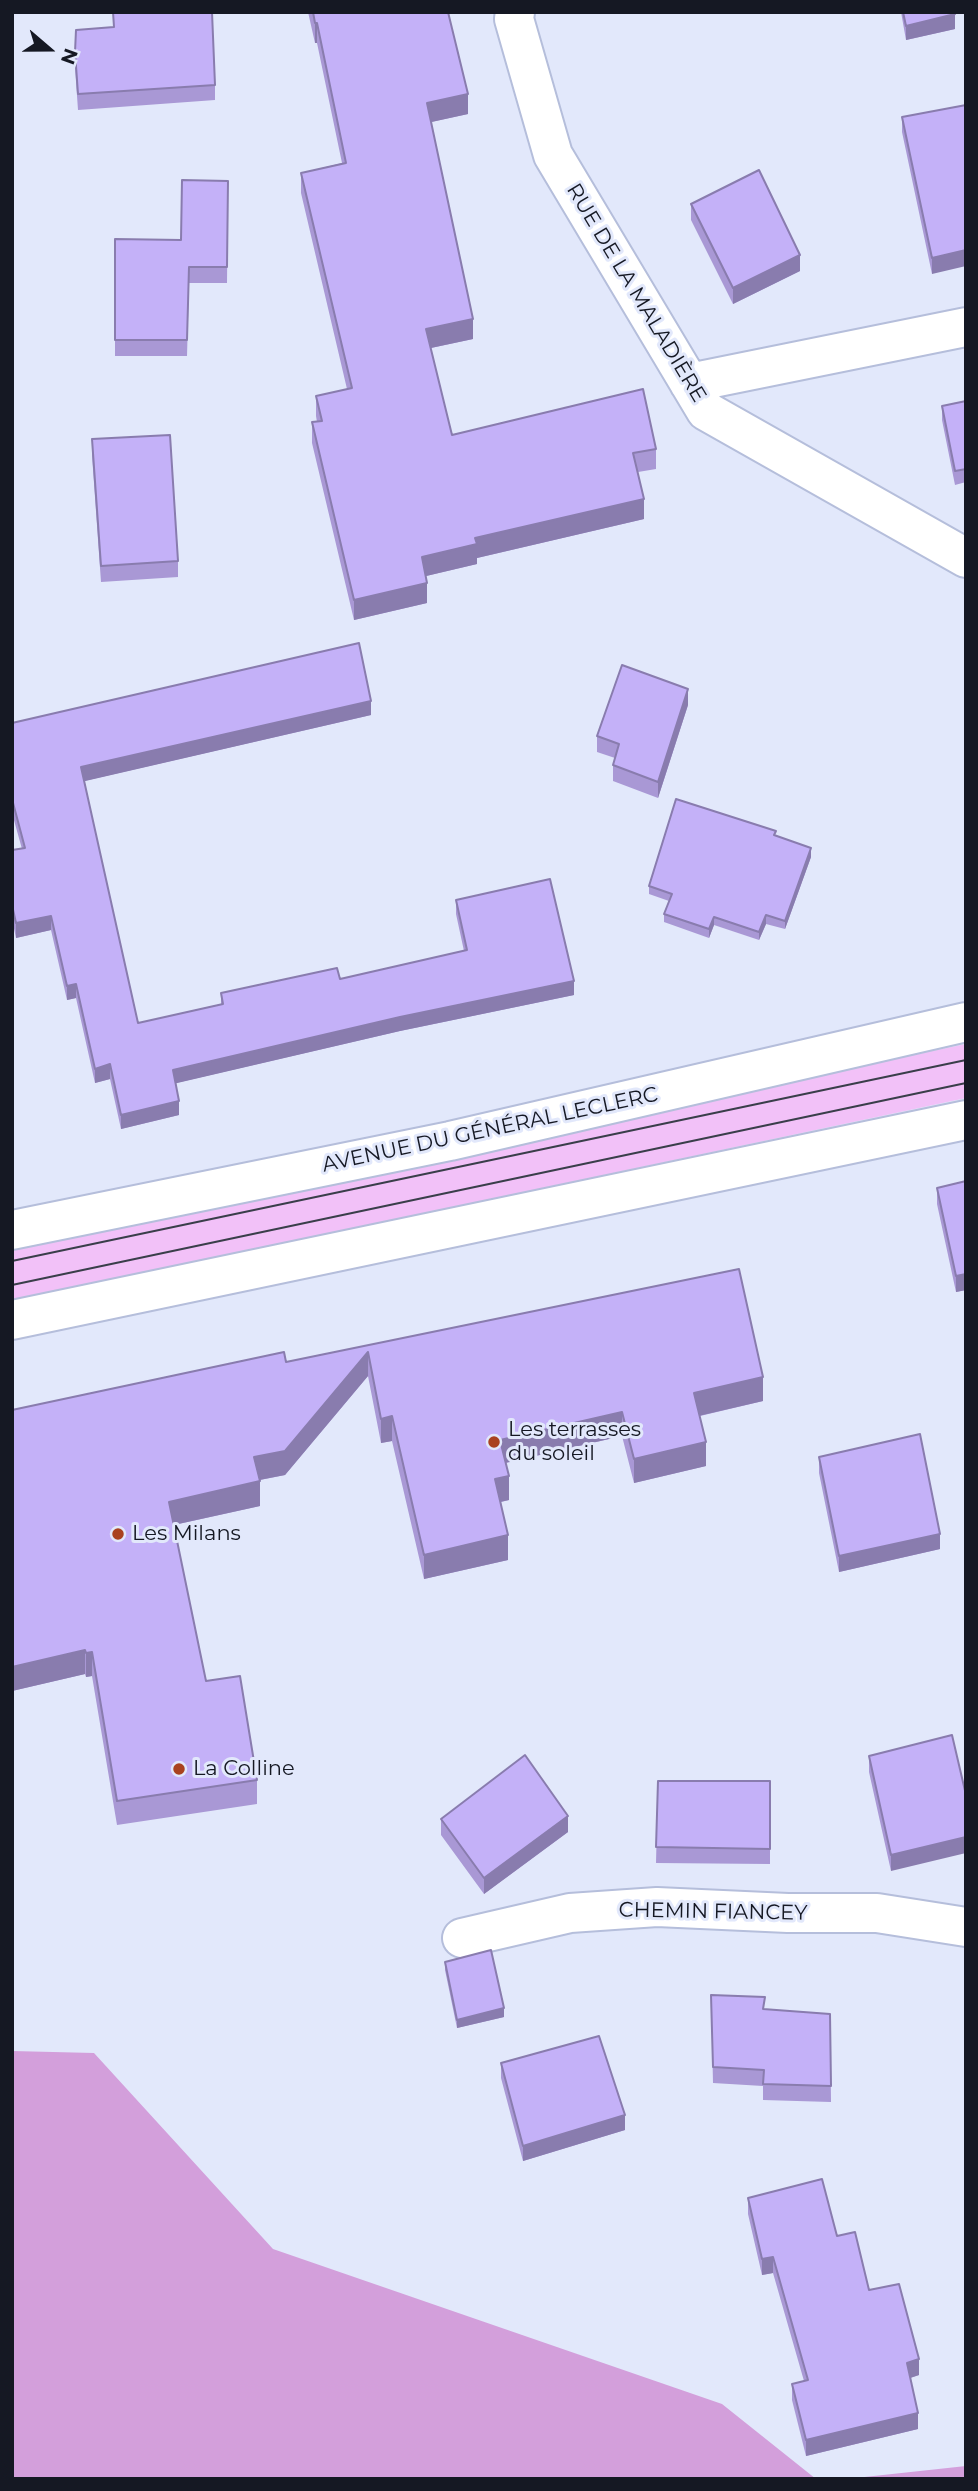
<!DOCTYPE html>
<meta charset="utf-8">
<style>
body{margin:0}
#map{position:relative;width:978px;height:2491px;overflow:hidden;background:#e2e8fb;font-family:Montserrat,sans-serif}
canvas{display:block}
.frame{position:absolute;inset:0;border:14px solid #151823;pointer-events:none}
.north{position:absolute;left:14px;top:14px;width:70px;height:70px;-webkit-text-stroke:5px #e2e8fb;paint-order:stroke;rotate:110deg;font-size:19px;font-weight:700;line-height:28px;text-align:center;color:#151823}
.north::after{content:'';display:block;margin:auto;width:24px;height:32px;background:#151823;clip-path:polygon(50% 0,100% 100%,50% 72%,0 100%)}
</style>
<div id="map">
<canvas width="978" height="2491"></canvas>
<div class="frame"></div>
<div class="north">N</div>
</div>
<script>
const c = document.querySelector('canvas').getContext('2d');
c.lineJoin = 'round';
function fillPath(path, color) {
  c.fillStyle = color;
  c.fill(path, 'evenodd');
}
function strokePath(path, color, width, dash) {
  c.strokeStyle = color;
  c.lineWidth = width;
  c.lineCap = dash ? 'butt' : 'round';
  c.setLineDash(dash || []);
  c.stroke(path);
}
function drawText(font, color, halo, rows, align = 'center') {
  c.font = font + ' Montserrat,sans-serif';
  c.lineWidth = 6;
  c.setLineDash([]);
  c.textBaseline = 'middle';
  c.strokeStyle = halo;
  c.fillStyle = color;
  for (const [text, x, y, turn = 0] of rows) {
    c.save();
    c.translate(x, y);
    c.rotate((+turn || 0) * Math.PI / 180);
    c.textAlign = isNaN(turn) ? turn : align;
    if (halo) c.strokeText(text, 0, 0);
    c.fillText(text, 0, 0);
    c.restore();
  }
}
const green = new Path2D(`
 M 966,1044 L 966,1098 L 12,1301 L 12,1242 Z`);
const forest = new Path2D(`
 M 12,2051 L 94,2053 L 273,2249 L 722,2404 L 816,2479 L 12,2479 Z
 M 966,2466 L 966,2479 L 846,2479 Z`);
const minor = new Path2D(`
 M 515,12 L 514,19 L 553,155 L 706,411 L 966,558
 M 689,383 L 966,327
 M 462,1938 L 570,1913 L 657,1907 L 788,1913 L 877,1913 L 966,1927`);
const secondary = new Path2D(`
 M 12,1230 L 450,1141 L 966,1022
 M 12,1320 L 966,1120`);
const tram = new Path2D(`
 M 12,1261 L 966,1060
 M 12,1285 L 966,1083`);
const wall = new Path2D(`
 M 308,12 L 448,12 L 468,114 L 431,122 L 473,339 L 431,348 L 452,435 L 656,449 L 656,469 L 638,472 L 644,519 L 477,558 L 477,564 L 426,576 L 427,603 L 354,620 L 312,443 L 312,422 L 317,422 L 316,416 L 316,396 L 347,389 L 301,193 L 301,173 L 342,163 L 317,43 L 315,43 Z
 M 901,12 L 955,12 L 955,29 L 906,40 Z
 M 75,52 L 215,85 L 215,100 L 78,110 L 75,67 Z
 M 966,105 L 932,274 L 902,132 L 902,117 Z
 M 228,181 L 227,283 L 189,283 L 187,356 L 115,356 L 115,239 L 181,240 Z
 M 691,204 L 800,271 L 733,304 L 691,220 Z
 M 966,401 L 966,482 L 955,485 L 942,420 L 942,406 Z
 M 92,439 L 178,561 L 178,577 L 101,582 L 92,455 Z
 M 688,705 L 658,798 L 613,781 L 613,765 L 615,758 L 597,752 L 597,736 Z
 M 371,715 L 84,781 L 138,1023 L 221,1004 L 221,993 L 340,979 L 464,951 L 456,914 L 456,900 L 574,995 L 400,1031 L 176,1083 L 179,1115 L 121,1129 L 110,1079 L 95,1083 L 76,998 L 67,1000 L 51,930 L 16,938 L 12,919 L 12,850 L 22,849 L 12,813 L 12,723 Z
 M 776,836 L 811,857 L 785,929 L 766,924 L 759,940 L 714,925 L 709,938 L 664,922 L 664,914 L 669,901 L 649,894 L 649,886 Z
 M 966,1181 L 966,1290 L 956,1292 L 937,1204 L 937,1188 Z
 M 739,1269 L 763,1401 L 700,1416 L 706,1466 L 634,1483 L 622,1436 L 506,1463 L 509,1500 L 501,1502 L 508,1560 L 424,1579 L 392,1441 L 381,1443 L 368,1376 L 285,1475 L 260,1480 L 260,1506 L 174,1525 L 206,1681 L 257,1780 L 257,1804 L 117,1825 L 92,1676 L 86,1677 L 85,1674 L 12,1691 L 12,1410 L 286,1362 Z
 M 819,1457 L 940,1549 L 839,1572 L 819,1473 Z
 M 952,1735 L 891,1871 L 869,1772 L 869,1756 Z
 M 658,1781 L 770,1781 L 770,1864 L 656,1863 Z
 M 441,1819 L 568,1832 L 484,1894 L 441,1835 Z
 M 445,1962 L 504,2017 L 457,2028 L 445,1970 Z
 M 711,1995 L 765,2009 L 830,2014 L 831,2102 L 763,2100 L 763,2086 L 713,2083 Z
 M 501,2063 L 625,2130 L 523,2161 L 501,2078 Z
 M 748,2198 L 837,2236 L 919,2375 L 910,2378 L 918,2429 L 806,2456 L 792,2400 L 792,2384 L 804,2381 L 773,2273 L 762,2275 L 748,2214 Z`);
const shadedWall = new Path2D(`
 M 955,14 L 955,29 L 906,40 L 906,26 Z
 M 315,23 L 317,23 L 317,43 L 315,43 Z
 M 468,94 L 468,114 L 427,123 L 427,103 Z
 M 966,250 L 966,266 L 932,274 L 932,258 Z
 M 800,255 L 800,271 L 733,304 L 733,288 Z
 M 473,319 L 473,339 L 426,349 L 426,329 Z
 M 644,499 L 644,519 L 477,558 L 477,564 L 422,577 L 422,557 L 475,538 Z
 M 427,583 L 427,603 L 354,620 L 354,600 Z
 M 688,689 L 688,705 L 658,798 L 658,782 Z
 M 371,701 L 371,715 L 81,782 L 81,767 Z
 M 811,848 L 811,857 L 785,929 L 785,921 Z
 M 766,915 L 766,924 L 759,940 L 759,932 Z
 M 51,916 L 51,930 L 16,938 L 16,923 Z
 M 714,917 L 714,925 L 709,938 L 709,929 Z
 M 574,981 L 574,995 L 400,1031 L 173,1084 L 173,1070 L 400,1017 Z
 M 76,984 L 76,998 L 67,1000 L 67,986 Z
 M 110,1064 L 110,1079 L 95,1083 L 95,1069 Z
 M 179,1101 L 179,1115 L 121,1129 L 121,1115 Z
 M 966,1274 L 966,1290 L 956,1292 L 956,1276 Z
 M 368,1352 L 368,1376 L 285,1475 L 254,1481 L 254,1457 Z
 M 763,1377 L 763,1401 L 694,1417 L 694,1393 Z
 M 622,1412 L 622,1436 L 500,1464 L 500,1440 Z
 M 392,1416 L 392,1441 L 381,1443 L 381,1419 Z
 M 706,1442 L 706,1466 L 634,1483 L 634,1459 Z
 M 509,1476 L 509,1500 L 495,1503 L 495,1479 Z
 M 260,1481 L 260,1506 L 169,1526 L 169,1502 Z
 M 940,1534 L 940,1549 L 839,1572 L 839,1556 Z
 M 508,1535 L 508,1560 L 424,1579 L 424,1555 Z
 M 85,1650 L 85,1674 L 12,1691 L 12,1667 Z
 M 92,1652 L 92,1676 L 86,1677 L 86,1653 Z
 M 568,1816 L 568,1832 L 484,1894 L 484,1878 Z
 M 966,1837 L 966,1853 L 891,1871 L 891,1855 Z
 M 504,2008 L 504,2017 L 457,2028 L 457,2020 Z
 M 625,2115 L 625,2130 L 523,2161 L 523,2146 Z
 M 773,2257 L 773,2273 L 762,2275 L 762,2259 Z
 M 919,2359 L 919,2375 L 907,2379 L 907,2363 Z
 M 918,2413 L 918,2429 L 806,2456 L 806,2440 Z`);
const building = new Path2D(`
 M 113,12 L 212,12 L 215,85 L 78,94 L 75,52 L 76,30 L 114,27 Z
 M 313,12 L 448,12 L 468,94 L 427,103 L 473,319 L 426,329 L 452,435 L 643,389 L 656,449 L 633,453 L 644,499 L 475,538 L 477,544 L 422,557 L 427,583 L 354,600 L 312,422 L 322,421 L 316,396 L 352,388 L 301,173 L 346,163 L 317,23 L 315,23 Z
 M 903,12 L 955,12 L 955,14 L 906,26 Z
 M 966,105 L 966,250 L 932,258 L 902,117 Z
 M 759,170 L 800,255 L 733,288 L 691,204 Z
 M 182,180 L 228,181 L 227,267 L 189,267 L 187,340 L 115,340 L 115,239 L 181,240 Z
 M 966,401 L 966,469 L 955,471 L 942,406 Z
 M 170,435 L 178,561 L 101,566 L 92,439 Z
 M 359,643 L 371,701 L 81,767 L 138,1023 L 223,1004 L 221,993 L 337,968 L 340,979 L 467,950 L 456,900 L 550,879 L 574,981 L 400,1017 L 173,1070 L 179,1101 L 121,1115 L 110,1064 L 95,1069 L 76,984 L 67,986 L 51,916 L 16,923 L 12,905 L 12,850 L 25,848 L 12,799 L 12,723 Z
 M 622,665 L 688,689 L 658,782 L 613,765 L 619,744 L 597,736 Z
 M 676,799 L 776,831 L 774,835 L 811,848 L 785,921 L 766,915 L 759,932 L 714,917 L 709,929 L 664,914 L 672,894 L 649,886 Z
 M 966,1181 L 966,1274 L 956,1276 L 937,1188 Z
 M 739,1269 L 763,1377 L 694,1393 L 706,1442 L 634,1459 L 622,1412 L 500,1440 L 509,1476 L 495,1479 L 508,1535 L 424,1555 L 392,1416 L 381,1419 L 368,1352 L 285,1451 L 254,1457 L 260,1481 L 169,1502 L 206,1681 L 240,1676 L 257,1780 L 117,1801 L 92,1652 L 86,1653 L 85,1650 L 12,1667 L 12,1410 L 284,1352 L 286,1362 Z
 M 920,1434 L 940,1534 L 839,1556 L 819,1457 Z
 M 952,1735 L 966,1795 L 966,1837 L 891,1855 L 869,1756 Z
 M 525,1755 L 568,1816 L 484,1878 L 441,1819 Z
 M 658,1781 L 770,1781 L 770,1849 L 656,1847 Z
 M 491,1950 L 504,2008 L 457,2020 L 445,1962 Z
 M 711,1995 L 765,1997 L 763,2009 L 830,2014 L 831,2086 L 763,2084 L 764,2070 L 713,2067 Z
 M 599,2036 L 625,2115 L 523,2146 L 501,2063 Z
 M 822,2179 L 837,2236 L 855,2232 L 869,2290 L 899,2284 L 919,2359 L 907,2363 L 918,2413 L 806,2440 L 792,2384 L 808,2380 L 773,2257 L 762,2259 L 748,2198 Z`);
const markers = [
 [494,1442,7,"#a9421f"],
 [118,1534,7,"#a9421f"],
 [179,1769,7,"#a9421f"]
];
const streetNames = [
 ["RUE DE LA MALADIÈRE",636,293,59],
 ["AVENUE DU GÉNÉRAL LECLERC",490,1130,-12],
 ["CHEMIN FIANCEY",713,1912,1]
];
const poiNames = [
 ["Les terrasses",508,1430],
 ["du soleil",508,1454],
 ["Les Milans",132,1534],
 ["La Colline",193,1769]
];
fillPath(green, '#f2c1f8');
fillPath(forest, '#d39fdb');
strokePath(minor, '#b5bedb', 42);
strokePath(secondary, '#b5bedb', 42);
strokePath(minor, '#fff', 38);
strokePath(secondary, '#fff', 38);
strokePath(tram, '#3a3e4a', 2);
fillPath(wall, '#a998d5');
fillPath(shadedWall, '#897cae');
fillPath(building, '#c4b1f8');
strokePath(building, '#897cae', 2);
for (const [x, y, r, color] of markers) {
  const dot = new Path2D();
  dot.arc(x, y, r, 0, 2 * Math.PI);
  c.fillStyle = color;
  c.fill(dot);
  strokePath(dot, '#e2e8fb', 2.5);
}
drawText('21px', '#151823', '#e2e8fb', streetNames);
drawText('21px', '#151823', '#e2e8fb', poiNames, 'left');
</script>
